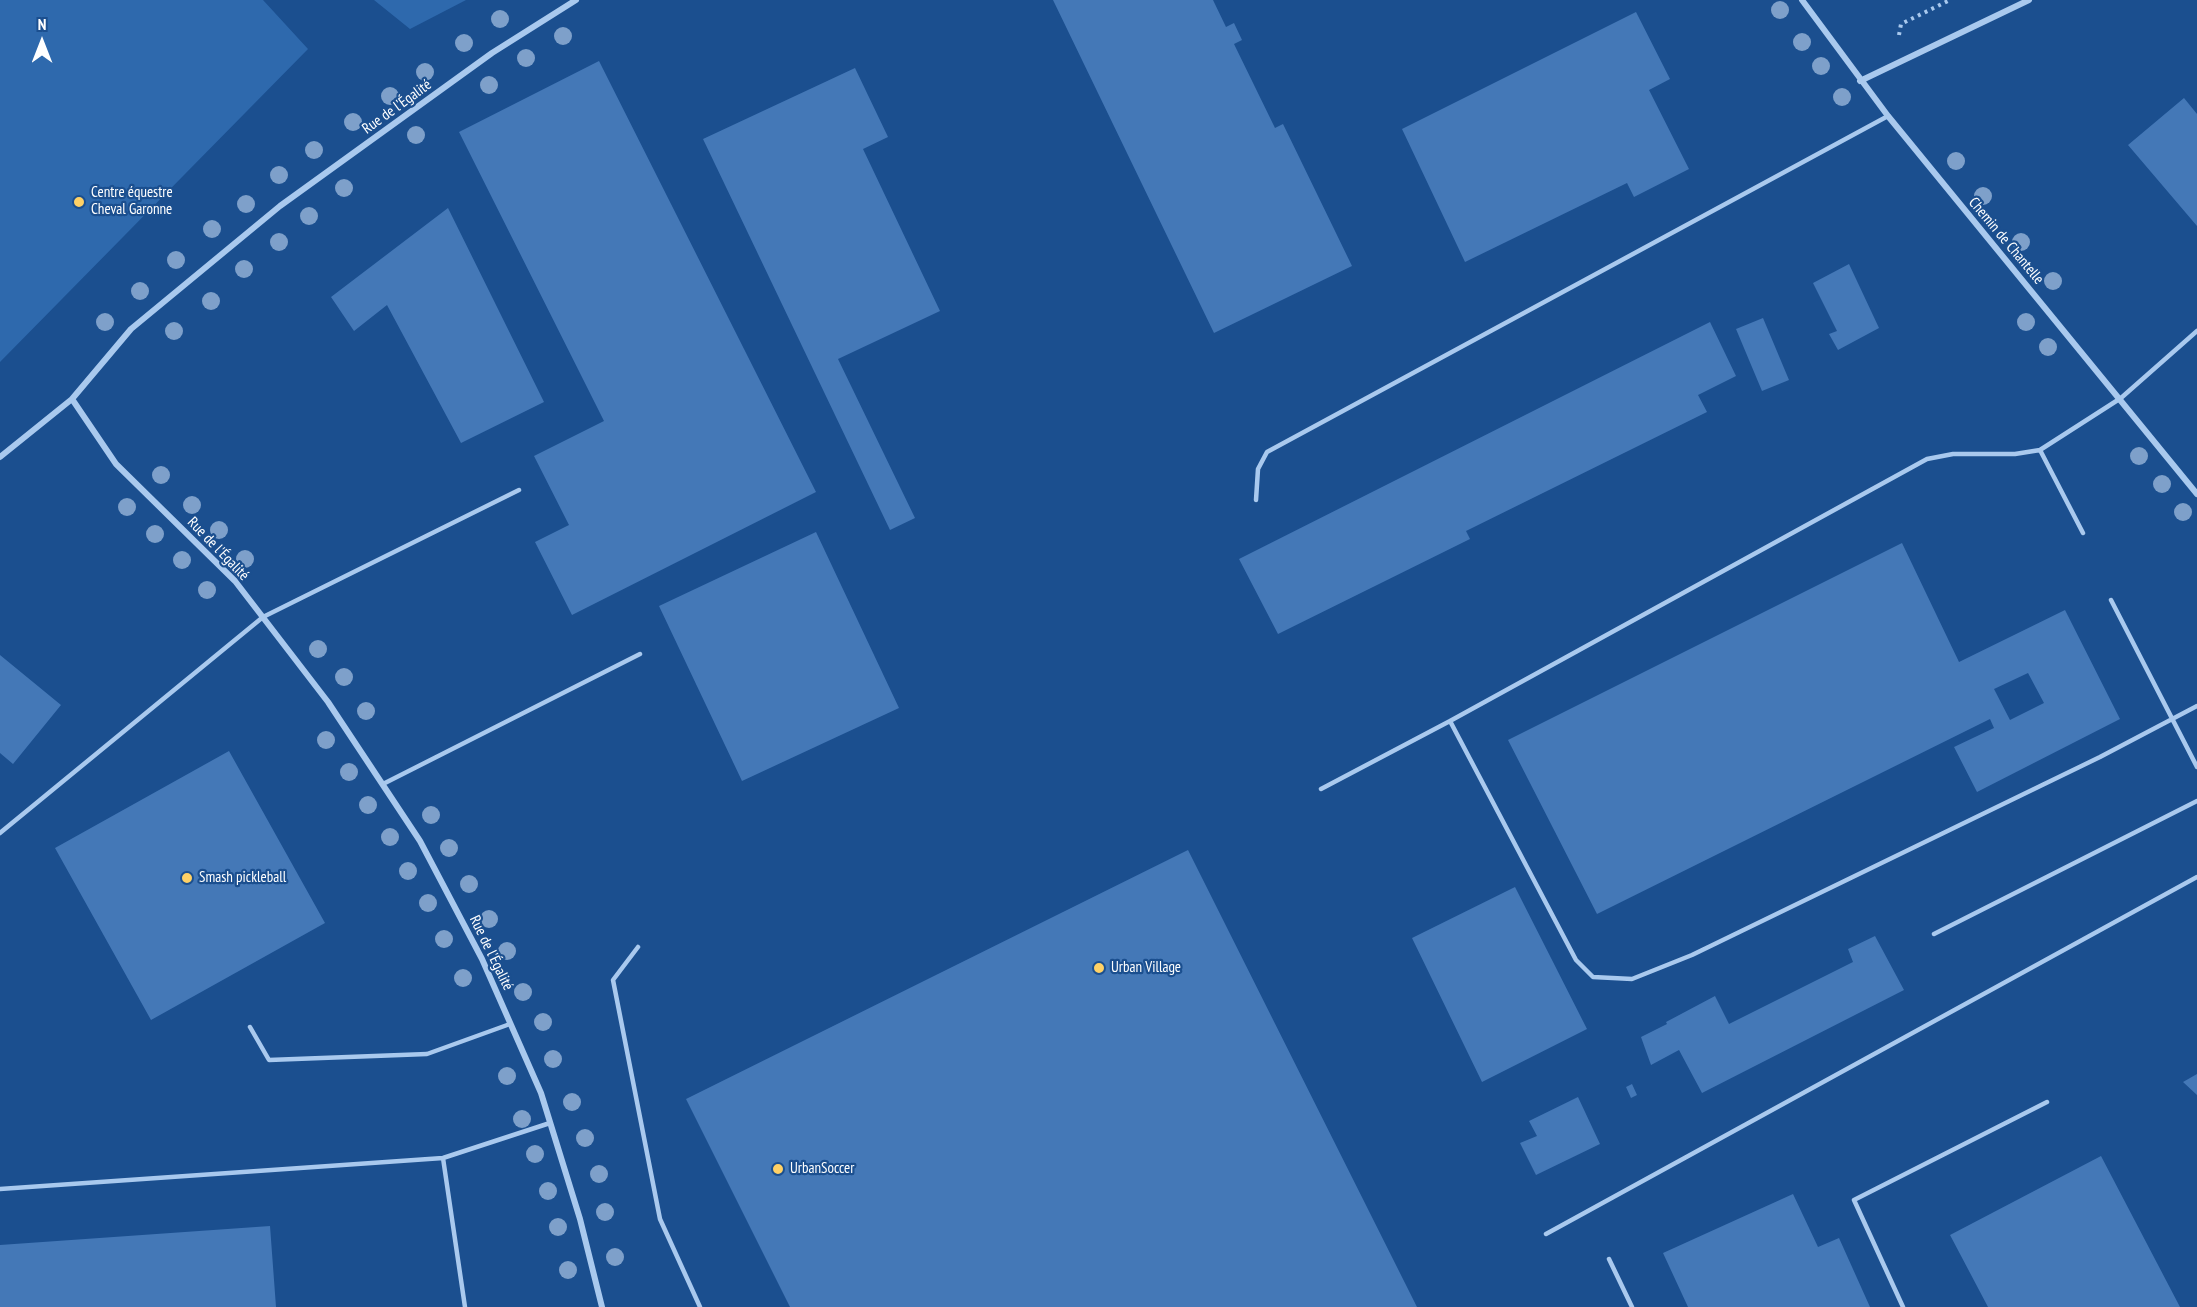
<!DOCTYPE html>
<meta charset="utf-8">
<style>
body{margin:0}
#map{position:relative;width:2197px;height:1307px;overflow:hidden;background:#1b4f8f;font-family:"PT Sans Narrow",sans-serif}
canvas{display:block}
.north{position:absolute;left:12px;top:12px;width:60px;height:60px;-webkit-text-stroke:4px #1b4f8f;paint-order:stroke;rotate:0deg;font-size:16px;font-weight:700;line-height:24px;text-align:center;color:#fff}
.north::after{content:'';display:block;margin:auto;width:21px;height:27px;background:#fff;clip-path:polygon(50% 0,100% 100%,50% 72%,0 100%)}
</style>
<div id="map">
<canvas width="2197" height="1307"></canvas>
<div class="north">N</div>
</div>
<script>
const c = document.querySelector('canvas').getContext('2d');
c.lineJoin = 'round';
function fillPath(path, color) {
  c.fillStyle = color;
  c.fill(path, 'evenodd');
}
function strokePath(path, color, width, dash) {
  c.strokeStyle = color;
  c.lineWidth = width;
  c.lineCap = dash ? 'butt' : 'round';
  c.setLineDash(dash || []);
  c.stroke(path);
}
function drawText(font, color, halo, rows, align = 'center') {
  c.font = font + ' "PT Sans Narrow",sans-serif';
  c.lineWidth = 4.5;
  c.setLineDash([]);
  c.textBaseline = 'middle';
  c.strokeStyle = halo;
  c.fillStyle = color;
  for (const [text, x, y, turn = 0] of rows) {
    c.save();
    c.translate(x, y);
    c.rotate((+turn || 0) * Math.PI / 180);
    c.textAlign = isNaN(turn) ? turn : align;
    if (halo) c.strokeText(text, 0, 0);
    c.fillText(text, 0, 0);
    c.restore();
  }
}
const green = new Path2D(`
 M 0,0 L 263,0 L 308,49 L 0,362 Z
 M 374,0 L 466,0 L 410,29 Z`);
const building = new Path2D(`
 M 1053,0 L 1213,0 L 1226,27 L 1234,23 L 1242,40 L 1234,44 L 1275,128 L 1283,124 L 1352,266 L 1214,333 Z
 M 1636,12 L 1670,79 L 1649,90 L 1689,169 L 1634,197 L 1627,183 L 1465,262 L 1402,129 Z
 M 599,61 L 816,492 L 572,615 L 535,542 L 569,525 L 534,456 L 604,421 L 459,132 Z
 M 855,68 L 888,137 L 863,149 L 940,311 L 838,359 L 915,518 L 890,530 L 703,139 Z
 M 2184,98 L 2197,114 L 2197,226 L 2128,145 Z
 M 448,208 L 544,402 L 461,443 L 387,305 L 354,331 L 331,297 Z
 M 1849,264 L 1879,328 L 1838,350 L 1829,334 L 1837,331 L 1813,283 Z
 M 1763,318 L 1789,380 L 1762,391 L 1736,329 Z
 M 1710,322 L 1736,376 L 1698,395 L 1707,412 L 1466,531 L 1470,539 L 1278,634 L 1239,559 Z
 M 816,532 L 899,708 L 742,781 L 659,606 Z
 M 1902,543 L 1959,662 L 2065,610 L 2120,719 L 1977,792 L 1954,747 L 1994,728 L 1990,719 L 1597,914 L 1508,740 ZM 2028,673 L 2044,703 L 2010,720 L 1994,689 Z
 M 0,655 L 61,705 L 13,764 L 0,753 Z
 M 229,751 L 325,923 L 151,1020 L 55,848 Z
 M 1188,850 L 1417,1307 L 790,1307 L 686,1099 Z
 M 1515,887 L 1587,1029 L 1482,1082 L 1412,938 Z
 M 1875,936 L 1904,990 L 1702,1093 L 1679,1050 L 1651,1065 L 1641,1037 L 1667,1024 L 1666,1022 L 1715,996 L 1729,1024 L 1853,962 L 1848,949 Z
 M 2197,1074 L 2197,1095 L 2183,1082 Z
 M 1632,1084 L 1637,1095 L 1631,1098 L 1626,1087 Z
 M 1578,1097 L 1600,1144 L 1536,1175 L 1520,1143 L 1537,1136 L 1529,1121 Z
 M 2101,1156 L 2180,1307 L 1988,1307 L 1950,1235 Z
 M 1793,1194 L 1818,1247 L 1839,1238 L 1870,1307 L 1688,1307 L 1663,1253 Z
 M 270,1226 L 276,1307 L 0,1307 L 0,1245 Z`);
const path = new Path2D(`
 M 1899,35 L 1901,24 L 1950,0`);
const lane = new Path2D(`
 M 2197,331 L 2121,398 L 2040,450 L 2015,454 L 1953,454 L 1927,459 L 1450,721 L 1576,960 L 1593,977 L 1632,979 L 1692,955 L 2100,757 L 2197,706
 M 2040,450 L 2083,533
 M 1256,500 L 1258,469 L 1267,452 L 1888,116
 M 2111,600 L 2197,767
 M 383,784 L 640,654
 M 1321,789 L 1450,721
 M 0,833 L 263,617 L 519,490
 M 1934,934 L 2197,801
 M 638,947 L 613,980 L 660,1219 L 700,1307
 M 250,1027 L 269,1060 L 427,1054 L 510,1024
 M 443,1158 L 465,1307
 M 0,1189 L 443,1158 L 550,1123
 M 1546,1234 L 2197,877
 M 1609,1259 L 1632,1307
 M 1903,1307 L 1854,1200 L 2047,1102`);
const street = new Path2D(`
 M 576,0 L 492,53 L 280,206 L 131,329 L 72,399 L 116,464 L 235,581 L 328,702 L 420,841 L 482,959 L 541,1093 L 580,1219 L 602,1307
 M 1802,0 L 1888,116 L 2197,494
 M 1860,81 L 2029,0
 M 0,457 L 72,399`);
const trees = [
 [1780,10],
 [500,19],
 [563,36],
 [1802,42],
 [464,43],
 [526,58],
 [1821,66],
 [425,72],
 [489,85],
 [390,96],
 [1842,97],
 [353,122],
 [416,135],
 [314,150],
 [1956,161],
 [279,175],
 [344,188],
 [1983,196],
 [246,204],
 [309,216],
 [212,229],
 [279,242],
 [2021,242],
 [176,260],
 [244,269],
 [2053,281],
 [140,291],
 [211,301],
 [105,322],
 [2026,322],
 [174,331],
 [2048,347],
 [2139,456],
 [161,475],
 [2162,484],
 [192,505],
 [127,507],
 [2183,512],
 [219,530],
 [155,534],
 [245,559],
 [182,560],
 [207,590],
 [318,649],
 [344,677],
 [366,711],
 [326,740],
 [349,772],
 [368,805],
 [431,815],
 [390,837],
 [449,848],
 [408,871],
 [469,884],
 [428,903],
 [489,919],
 [444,939],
 [507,951],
 [463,978],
 [523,992],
 [543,1022],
 [553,1059],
 [507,1076],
 [572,1102],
 [522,1119],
 [585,1138],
 [535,1154],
 [599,1174],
 [548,1191],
 [605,1212],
 [558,1227],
 [615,1257],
 [568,1270]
];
const markers = [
 [79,202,6,"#ffd166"],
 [187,878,6,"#ffd166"],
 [1099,968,6,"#ffd166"],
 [778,1169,6,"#ffd166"]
];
const streetNames = [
 ["Rue de l'Égalité",397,107,-36],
 ["Chemin de Chantelle",2006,241,50],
 ["Rue de l'Égalité",218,549,46],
 ["Rue de l'Égalité",491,953,64]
];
const poiNames = [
 ["Centre équestre",91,193],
 ["Cheval Garonne",91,210],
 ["Smash pickleball",199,878],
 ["Urban Village",1111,968],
 ["UrbanSoccer",790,1169]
];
fillPath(green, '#2e69ad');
fillPath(building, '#4478b7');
strokePath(path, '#a9c9ee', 4, [3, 4.5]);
strokePath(lane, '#a9c9ee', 4.5);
strokePath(street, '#a9c9ee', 6);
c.fillStyle = '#7ea0ca';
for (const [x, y] of trees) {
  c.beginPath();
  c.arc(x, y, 9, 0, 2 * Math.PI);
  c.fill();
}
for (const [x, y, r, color] of markers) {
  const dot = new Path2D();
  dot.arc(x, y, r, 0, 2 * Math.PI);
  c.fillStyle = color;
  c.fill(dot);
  strokePath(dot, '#1b4f8f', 2);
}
drawText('15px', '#fff', '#1b4f8f', streetNames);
drawText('15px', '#fff', '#1b4f8f', poiNames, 'left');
</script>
